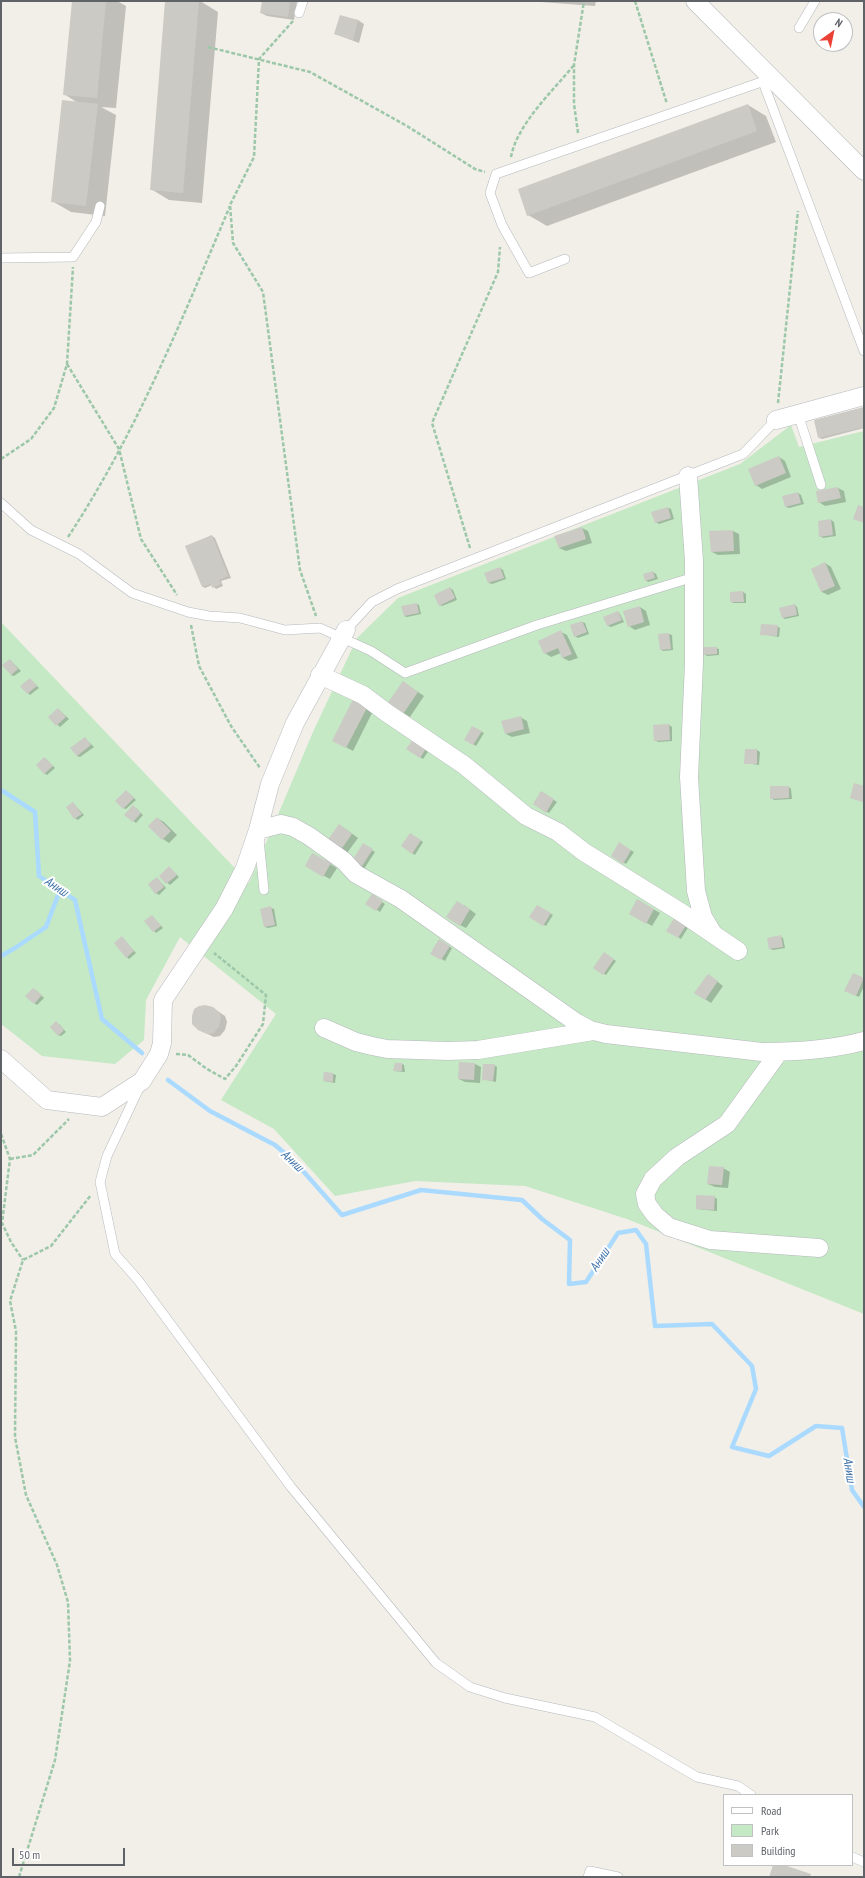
<!DOCTYPE html>
<meta charset="utf-8">
<style>
body{margin:0}
#map{position:relative;width:865px;height:1878px;overflow:hidden;background:#f1efe8;font-family:"PT Sans Narrow",sans-serif}
canvas{display:block}
.frame{position:absolute;inset:0;border:2px solid #5f6368;pointer-events:none}
.legend{position:absolute;left:723px;top:1794px;width:130px;height:72px;box-sizing:border-box;background:#fff;border:1px solid #bfc1c3;margin:0;padding:5px 7px;list-style:none;font-size:12px;color:#5f6368}
.legend li{display:flex;align-items:center;gap:8px;height:20px}
.legend b{width:20px;border:1px solid #bfc1c3}
.north{position:absolute;left:813px;top:12px;width:40px;height:40px;box-sizing:border-box;background:#fff;border:1px solid #bfc1c3;border-radius:50%;rotate:33deg;font-size:11px;font-weight:700;line-height:16px;text-align:center;color:#5f6368}
.north::after{content:'';display:block;margin:auto;width:14px;height:18px;background:#ea4335;clip-path:polygon(50% 0,100% 100%,50% 72%,0 100%)}
.scale{position:absolute;left:12px;top:1848px;width:113px;height:18px;box-sizing:border-box;border:2px solid #5f6368;border-top:0;padding-left:5px;font-size:12px;line-height:14px;white-space:nowrap;color:#5f6368;-webkit-text-stroke:3px #fff;paint-order:stroke}
</style>
<div id="map">
<canvas width="865" height="1878"></canvas>
<div class="frame"></div>
<ul class="legend">
<li><b style="height:5px;background:#fff"></b>Road</li>
<li><b style="height:11px;background:#c5e8c5"></b>Park</li>
<li><b style="height:11px;background:#cccac5"></b>Building</li>
</ul>
<div class="north">N</div>
<div class="scale">50 m</div>
</div>
<script>
const c = document.querySelector('canvas').getContext('2d');
c.lineJoin = 'round';
function fillPath(path, color) {
  c.fillStyle = color;
  c.fill(path, 'evenodd');
}
function strokePath(path, color, width, dash) {
  c.strokeStyle = color;
  c.lineWidth = width;
  c.lineCap = dash ? 'butt' : 'round';
  c.setLineDash(dash || []);
  c.stroke(path);
}
function drawText(font, color, halo, rows, align = 'center') {
  c.font = font + ' "PT Sans Narrow",sans-serif';
  c.lineWidth = 4;
  c.setLineDash([]);
  c.textBaseline = 'middle';
  c.strokeStyle = halo;
  c.fillStyle = color;
  for (const [text, x, y, turn = 0] of rows) {
    c.save();
    c.translate(x, y);
    c.rotate((+turn || 0) * Math.PI / 180);
    c.textAlign = isNaN(turn) ? turn : align;
    if (halo) c.strokeText(text, 0, 0);
    c.fillText(text, 0, 0);
    c.restore();
  }
}
const green = new Path2D(`
 M 791,425 L 799,447 L 864,431 L 864,1314 L 627,1219 L 525,1186 L 415,1181 L 335,1196 L 274,1129 L 221,1100 L 276,1014 L 180,937 L 146,1000 L 144,1040 L 115,1064 L 42,1056 L 1,1024 L 1,622 L 249,883 L 313,732 L 357,638 L 398,598 L 740,464 Z`);
const shadow = new Path2D(`
 M 73,1 L 117,1 L 126,6 L 116,108 L 101,107 L 116,115 L 105,216 L 71,212 L 52,201 L 78,103 L 64,94 Z
 M 166,1 L 200,1 L 218,12 L 202,203 L 169,200 L 151,189 Z
 M 263,1 L 297,1 L 294,20 L 267,16 L 261,13 Z
 M 527,1 L 596,1 L 595,6 Z
 M 340,16 L 358,20 L 364,24 L 359,43 L 335,34 Z
 M 748,105 L 766,116 L 776,142 L 547,226 L 528,215 Z
 M 864,408 L 864,428 L 822,439 L 819,438 Z
 M 779,457 L 785,461 L 791,477 L 762,489 L 756,485 Z
 M 838,488 L 844,491 L 846,502 L 825,506 L 819,502 Z
 M 798,493 L 801,495 L 804,504 L 789,508 L 786,507 Z
 M 668,508 L 671,509 L 674,519 L 659,524 L 656,522 Z
 M 831,520 L 834,522 L 836,536 L 823,538 L 820,536 Z
 M 582,528 L 588,531 L 592,543 L 566,551 L 559,548 Z
 M 733,531 L 739,534 L 740,554 L 718,555 L 712,552 Z
 M 212,536 L 215,538 L 231,578 L 221,581 L 223,586 L 216,589 L 212,585 L 205,588 L 202,586 Z
 M 825,563 L 831,567 L 841,589 L 828,595 L 822,592 L 812,569 Z
 M 500,568 L 503,570 L 506,579 L 492,584 L 489,583 Z
 M 653,572 L 656,574 L 658,579 L 648,582 L 646,580 Z
 M 450,588 L 453,590 L 457,600 L 442,606 L 440,605 Z
 M 731,592 L 743,592 L 746,594 L 746,603 L 734,603 L 731,602 Z
 M 416,604 L 419,605 L 421,614 L 407,617 L 404,616 Z
 M 795,605 L 797,607 L 799,616 L 785,619 L 783,618 Z
 M 640,607 L 646,611 L 650,625 L 635,630 L 629,626 Z
 M 618,612 L 620,614 L 624,622 L 611,627 L 608,626 Z
 M 582,622 L 585,623 L 589,634 L 578,638 L 575,636 Z
 M 777,626 L 780,628 L 779,637 L 761,634 Z
 M 561,632 L 567,635 L 578,658 L 569,661 L 563,658 L 561,653 L 551,657 L 545,653 Z
 M 669,634 L 672,635 L 673,650 L 663,651 L 660,649 Z
 M 716,648 L 719,649 L 719,655 L 707,656 L 704,654 Z
 M 10,660 L 21,671 L 14,676 L 11,675 Z
 M 30,679 L 39,688 L 30,695 L 28,693 Z
 M 409,686 L 424,696 L 410,717 L 403,713 Z
 M 355,698 L 374,709 L 353,751 L 340,744 Z
 M 58,709 L 69,719 L 60,727 L 50,717 Z
 M 520,717 L 527,721 L 530,733 L 512,737 L 506,734 Z
 M 669,725 L 672,727 L 672,741 L 658,742 L 655,740 Z
 M 472,727 L 484,733 L 476,746 L 465,739 Z
 M 85,738 L 94,747 L 80,757 L 77,756 Z
 M 407,749 L 430,749 L 423,759 Z
 M 757,750 L 760,752 L 759,765 L 745,763 Z
 M 45,758 L 55,768 L 47,775 L 44,773 Z
 M 855,784 L 864,787 L 864,802 L 851,798 Z
 M 789,787 L 791,789 L 792,799 L 774,800 L 771,798 Z
 M 542,792 L 557,802 L 549,813 L 534,804 Z
 M 129,793 L 136,800 L 126,809 L 123,808 Z
 M 73,803 L 84,815 L 78,820 L 75,818 Z
 M 136,808 L 143,815 L 136,823 L 126,815 Z
 M 157,818 L 164,822 L 177,835 L 169,843 L 163,839 Z
 M 340,825 L 358,838 L 347,853 L 328,841 Z
 M 411,834 L 423,842 L 415,855 L 412,853 Z
 M 619,844 L 634,852 L 626,864 L 612,856 Z
 M 363,845 L 375,852 L 364,869 L 352,862 Z
 M 313,854 L 337,868 L 330,879 L 306,866 Z
 M 170,868 L 179,877 L 170,885 L 160,876 Z
 M 157,878 L 166,888 L 159,895 L 156,893 Z
 M 372,895 L 385,904 L 380,912 L 367,903 Z
 M 638,900 L 660,913 L 652,926 L 630,913 Z
 M 464,905 L 476,914 L 466,928 L 460,925 Z
 M 537,906 L 553,915 L 546,926 L 531,917 Z
 M 271,908 L 274,909 L 277,926 L 268,928 L 265,927 Z
 M 152,916 L 163,928 L 156,933 L 146,922 Z
 M 676,918 L 689,926 L 681,939 L 668,931 Z
 M 780,936 L 783,938 L 785,948 L 773,950 L 770,949 Z
 M 122,938 L 136,953 L 129,959 L 127,957 Z
 M 439,941 L 452,948 L 445,961 L 432,953 Z
 M 604,953 L 616,961 L 606,975 L 595,968 Z
 M 853,974 L 864,979 L 864,986 L 859,997 L 848,992 Z
 M 714,979 L 723,986 L 711,1003 L 705,999 Z
 M 36,990 L 44,998 L 37,1005 L 34,1003 Z
 M 213,1008 L 225,1016 L 227,1022 L 225,1030 L 220,1036 L 214,1037 L 199,1030 Z
 M 59,1024 L 66,1032 L 61,1036 L 58,1035 Z
 M 402,1064 L 404,1065 L 405,1072 L 394,1071 Z
 M 475,1064 L 481,1067 L 480,1083 L 465,1082 L 459,1079 Z
 M 494,1065 L 497,1067 L 496,1082 L 483,1079 Z
 M 333,1074 L 336,1075 L 335,1083 L 324,1081 Z
 M 723,1168 L 730,1172 L 728,1188 L 715,1187 L 708,1184 Z
 M 714,1197 L 717,1199 L 717,1211 L 697,1209 Z`);
const stream = new Path2D(`
 M 1,790 L 35,812 L 39,876 L 75,900 L 102,1019 L 142,1053
 M 1,956 L 15,948 L 46,927 L 60,890
 M 168,1080 L 210,1111 L 275,1145 L 295,1162 L 342,1215 L 421,1190 L 522,1200 L 542,1219 L 570,1240 L 569,1284 L 586,1282 L 618,1233 L 636,1230 L 646,1244 L 655,1326 L 712,1324 L 752,1366 L 756,1389 L 732,1447 L 769,1456 L 816,1426 L 842,1428 L 852,1490 L 864,1507`);
const building = new Path2D(`
 M 72,1 L 106,1 L 97,98 L 63,95 Z
 M 165,1 L 199,1 L 183,193 L 150,190 Z
 M 262,1 L 290,1 L 288,17 L 260,13 Z
 M 340,15 L 358,20 L 353,40 L 334,34 Z
 M 62,100 L 98,104 L 86,206 L 51,202 Z
 M 748,104 L 757,131 L 527,216 L 518,189 Z
 M 864,407 L 864,427 L 818,438 L 814,420 Z
 M 779,456 L 786,473 L 755,486 L 748,469 Z
 M 838,487 L 841,498 L 818,503 L 816,491 Z
 M 798,492 L 801,503 L 785,507 L 782,496 Z
 M 858,505 L 864,507 L 864,523 L 853,519 Z
 M 668,507 L 671,518 L 655,523 L 651,512 Z
 M 831,519 L 833,535 L 819,537 L 818,521 Z
 M 582,527 L 586,539 L 559,548 L 554,536 Z
 M 733,530 L 734,551 L 711,552 L 709,531 Z
 M 212,535 L 228,576 L 219,580 L 221,584 L 212,588 L 211,584 L 202,587 L 185,546 Z
 M 825,562 L 835,586 L 821,592 L 811,569 Z
 M 500,567 L 504,578 L 488,583 L 484,573 Z
 M 653,571 L 655,578 L 645,581 L 643,574 Z
 M 450,587 L 455,598 L 439,606 L 434,595 Z
 M 743,591 L 744,602 L 730,602 L 730,592 Z
 M 417,603 L 419,613 L 404,616 L 401,606 Z
 M 795,604 L 797,615 L 782,618 L 779,608 Z
 M 640,606 L 644,622 L 628,627 L 623,611 Z
 M 618,611 L 622,620 L 607,626 L 603,617 Z
 M 582,621 L 587,632 L 574,637 L 570,625 Z
 M 761,624 L 778,625 L 777,636 L 760,635 Z
 M 561,630 L 572,654 L 562,658 L 558,648 L 544,654 L 538,641 Z
 M 669,633 L 671,649 L 660,650 L 658,634 Z
 M 701,647 L 717,647 L 717,654 L 703,655 Z
 M 10,659 L 18,669 L 11,675 L 2,665 Z
 M 30,678 L 37,686 L 27,694 L 20,686 Z
 M 403,681 L 418,692 L 403,714 L 387,704 Z
 M 354,697 L 369,704 L 346,748 L 332,741 Z
 M 58,708 L 66,717 L 56,726 L 48,717 Z
 M 521,716 L 524,729 L 505,734 L 501,721 Z
 M 669,724 L 670,740 L 654,741 L 653,725 Z
 M 472,726 L 482,731 L 473,745 L 464,740 Z
 M 85,737 L 91,745 L 77,756 L 70,748 Z
 M 414,738 L 427,747 L 420,758 L 406,749 Z
 M 745,749 L 757,749 L 757,764 L 744,764 Z
 M 44,757 L 53,766 L 44,774 L 36,765 Z
 M 854,783 L 864,786 L 863,802 L 850,798 Z
 M 770,786 L 789,786 L 789,798 L 770,799 Z
 M 126,790 L 134,798 L 123,809 L 115,801 Z
 M 541,791 L 554,799 L 546,813 L 533,804 Z
 M 73,802 L 82,814 L 74,819 L 66,807 Z
 M 133,805 L 141,813 L 133,822 L 124,815 Z
 M 157,817 L 171,831 L 162,840 L 148,826 Z
 M 339,824 L 352,834 L 340,851 L 327,841 Z
 M 410,833 L 421,840 L 412,854 L 401,846 Z
 M 619,842 L 631,850 L 623,864 L 611,856 Z
 M 363,843 L 373,849 L 360,869 L 351,863 Z
 M 312,853 L 331,863 L 323,877 L 305,866 Z
 M 169,866 L 177,875 L 166,884 L 159,876 Z
 M 157,877 L 164,887 L 155,894 L 148,884 Z
 M 372,894 L 383,901 L 376,911 L 365,904 Z
 M 637,899 L 654,909 L 646,924 L 629,914 Z
 M 457,901 L 470,909 L 460,926 L 446,917 Z
 M 537,905 L 551,913 L 543,926 L 529,917 Z
 M 271,906 L 275,925 L 264,927 L 260,909 Z
 M 152,915 L 161,926 L 153,932 L 144,921 Z
 M 675,917 L 687,924 L 678,938 L 666,931 Z
 M 781,935 L 783,947 L 769,949 L 767,938 Z
 M 122,936 L 134,951 L 126,958 L 114,943 Z
 M 439,939 L 450,946 L 441,960 L 430,954 Z
 M 604,952 L 614,959 L 603,975 L 593,968 Z
 M 853,973 L 864,978 L 856,996 L 844,991 Z
 M 708,974 L 718,981 L 705,1000 L 694,993 Z
 M 33,988 L 42,995 L 34,1004 L 25,996 Z
 M 205,1005 L 213,1007 L 219,1012 L 221,1018 L 219,1026 L 214,1033 L 207,1034 L 198,1030 L 192,1024 L 192,1016 L 194,1009 L 199,1006 Z
 M 56,1021 L 64,1030 L 58,1036 L 50,1027 Z
 M 459,1062 L 475,1063 L 474,1080 L 458,1079 Z
 M 395,1063 L 402,1063 L 402,1071 L 393,1071 Z
 M 483,1064 L 495,1064 L 493,1081 L 482,1080 Z
 M 324,1072 L 333,1073 L 333,1082 L 323,1081 Z
 M 709,1166 L 724,1167 L 722,1185 L 707,1184 Z
 M 696,1195 L 715,1196 L 714,1210 L 696,1209 Z
 M 773,1865 L 784,1865 L 811,1874 L 810,1877 L 769,1877 Z`);
const path = new Path2D(`
 M 635,1 L 667,104
 M 293,21 L 259,59 L 254,157 L 230,205 L 233,243 L 263,292 L 300,570 L 316,616
 M 208,47 L 310,72 L 407,126 L 475,169 L 485,172
 M 578,133 L 574,104 L 574,65 L 584,1
 M 511,157 C 517,124 553,91 574,65
 M 67,364 L 119,449 L 141,539 L 177,595
 M 778,403 L 798,211
 M 1,459 L 31,439 L 54,408 L 67,364 L 73,267
 M 68,537 C 136,434 182,319 230,206
 M 470,548 L 432,423 L 498,272 L 500,247
 M 191,625 L 199,666 L 231,726 L 260,768
 M 176,1054 L 188,1055 L 207,1069 L 225,1079 L 236,1066 L 263,1024 L 266,995 L 214,953
 M 1,1134 L 10,1159 L 2,1223 L 11,1242 L 23,1260
 M 10,1159 L 33,1155 L 69,1119
 M 19,1877 L 55,1760 L 70,1661 L 68,1602 L 57,1565 L 26,1495 L 15,1437 L 16,1331 L 10,1301 L 23,1260 L 51,1246 L 91,1195`);
const service = new Path2D(`
 M 299,13 L 303,1
 M 799,28 L 815,1
 M 763,82 L 864,351
 M 1,258 L 73,257 L 96,222 L 100,206
 M 565,259 L 529,273 L 502,225 L 490,193 L 496,174 L 773,78
 M 798,414 L 821,485
 M 1,503 L 31,530 L 79,554 L 132,593 L 188,612 L 209,616 L 240,618 L 285,630 L 320,628 L 371,651 L 405,673 L 537,625 L 694,577
 M 346,630 L 372,602 L 397,589 L 743,454 L 776,420
 M 259,839 L 264,890
 M 140,1086 L 107,1156 L 100,1182 L 115,1254 L 138,1280 L 291,1487 L 436,1663 L 470,1687 L 505,1698 L 595,1717 L 697,1777 L 738,1786 L 751,1795
 M 852,1857 L 864,1862
 M 588,1877 L 590,1871 L 618,1877`);
const minor = new Path2D(`
 M 695,1 L 864,171
 M 776,420 L 864,396
 M 688,476 L 694,561 L 694,663 L 689,777 L 696,891 L 703,917 L 712,932
 M 320,675 L 363,695 L 387,713 L 464,765 L 526,816 L 558,832 L 584,852 L 682,913 L 738,951
 M 258,830 L 281,824 L 293,827 L 309,836 L 344,861 L 356,874 L 401,899 L 577,1023 L 590,1030 L 606,1034 L 762,1052 C 796,1052 831,1050 864,1041
 M 324,1028 L 356,1042 L 372,1046 L 387,1049 L 448,1051 L 478,1050 L 593,1031
 M 779,1052 L 727,1124 L 677,1157 L 653,1179 L 645,1194 L 647,1204 L 655,1215 L 669,1227 L 710,1240 L 819,1248
 M 1,1059 L 47,1100 L 102,1107 L 142,1081 L 159,1054 L 162,1043 L 163,1000 L 224,909 L 245,868 L 258,830 L 270,784 L 295,723 L 346,630`);
const waterNames = [
 ["Аниш",56,887,33],
 ["Аниш",292,1161,43],
 ["Аниш",600,1260,-57],
 ["Аниш",849,1470,81]
];
fillPath(green, '#c5e8c5');
fillPath(shadow, '#0003');
strokePath(stream, '#aadaff', 4.5);
fillPath(building, '#cccac5');
strokePath(service, '#b5b8bc', 10);
strokePath(minor, '#b5b8bc', 19);
strokePath(path, '#9cc7a9', 2.5, [4, 2]);
strokePath(service, '#fff', 9);
strokePath(minor, '#fff', 18);
drawText('italic 13px', '#4174aa', '#fff', waterNames);
</script>
